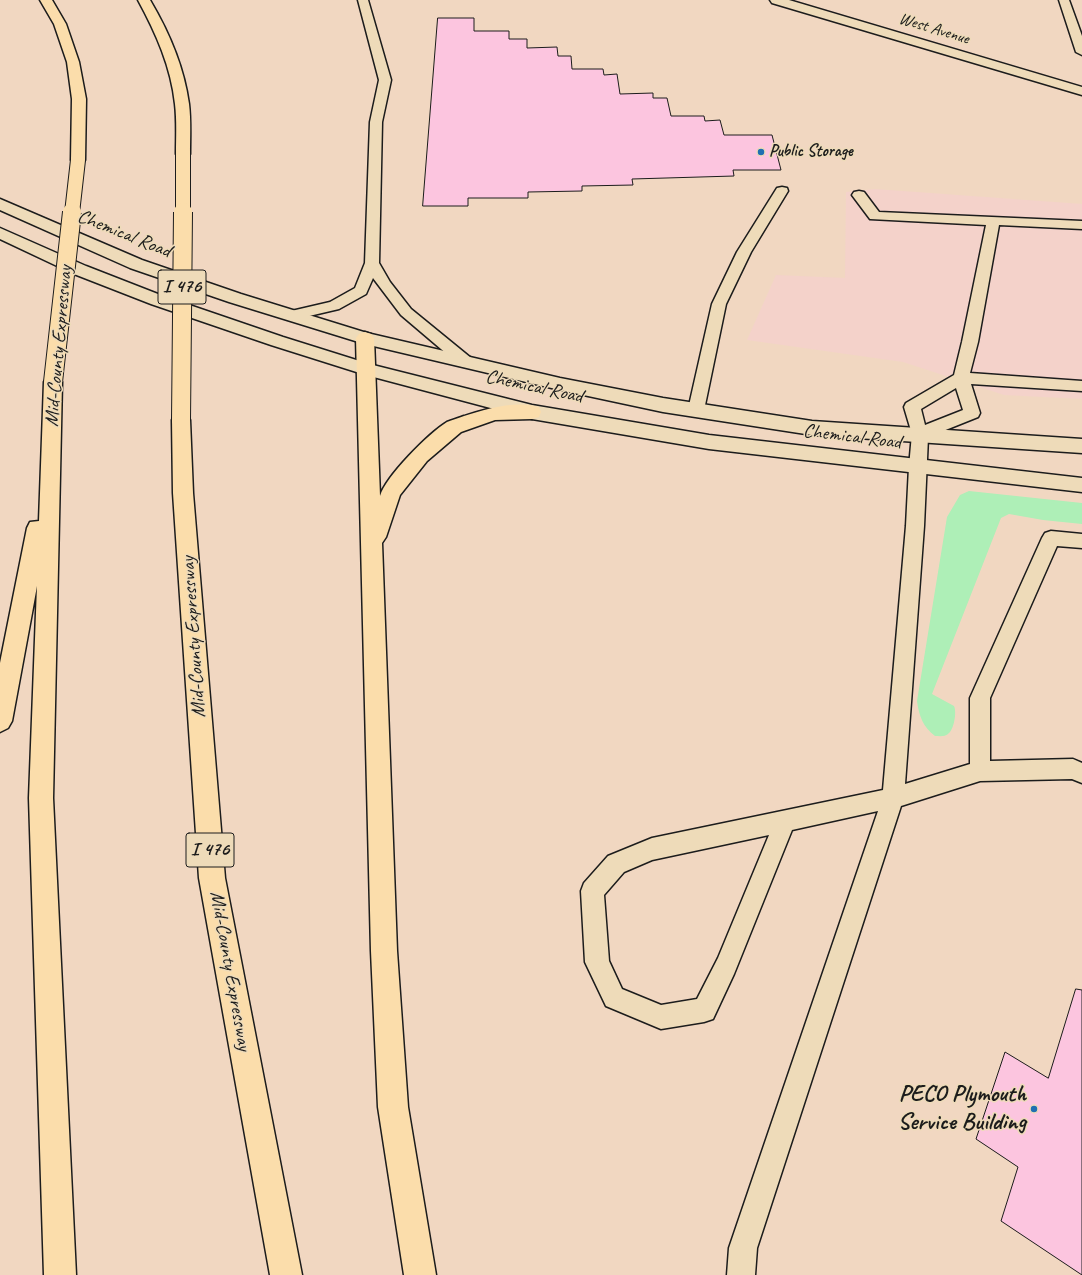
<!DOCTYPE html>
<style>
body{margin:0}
canvas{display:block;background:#f1d7c1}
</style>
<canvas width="1082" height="1275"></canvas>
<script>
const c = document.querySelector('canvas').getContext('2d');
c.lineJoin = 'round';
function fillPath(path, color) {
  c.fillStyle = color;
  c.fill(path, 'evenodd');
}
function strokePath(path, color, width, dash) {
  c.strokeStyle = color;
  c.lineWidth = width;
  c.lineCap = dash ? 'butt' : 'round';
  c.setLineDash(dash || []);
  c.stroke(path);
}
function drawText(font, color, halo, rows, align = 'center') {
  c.font = font + ' Caveat,sans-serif';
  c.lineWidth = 3;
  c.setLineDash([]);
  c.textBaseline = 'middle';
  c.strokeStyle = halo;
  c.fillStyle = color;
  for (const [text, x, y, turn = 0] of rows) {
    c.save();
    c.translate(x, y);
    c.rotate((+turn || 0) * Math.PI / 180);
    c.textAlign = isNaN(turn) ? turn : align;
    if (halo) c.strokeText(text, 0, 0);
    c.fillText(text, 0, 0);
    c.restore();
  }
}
const built = new Path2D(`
 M 875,189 L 1082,204 L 1082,399 L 1004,395 L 903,362 L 747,340 L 776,275 L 845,278 L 846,192 Z`);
const green = new Path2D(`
 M 969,491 L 1082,503 L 1082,524 L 1043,520 L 1009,514 L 1001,518 L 932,694 L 954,706 C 957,712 954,730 948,734 C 945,737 939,736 935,736 C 923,727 919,716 917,701 L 947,517 L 960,495 Z`);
const building = new Path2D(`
 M 438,18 L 474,18 L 474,31 L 509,31 L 509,39 L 527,39 L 527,48 L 557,47 L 558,56 L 571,56 L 572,69 L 603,69 L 604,75 L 617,74 L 620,94 L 653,93 L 653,98 L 667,98 L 671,116 L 704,116 L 705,121 L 720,120 L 724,135 L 772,135 L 781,170 L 733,170 L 734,176 L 632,179 L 633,185 L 582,186 L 582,191 L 528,192 L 528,198 L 468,198 L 468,206 L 423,206 Z
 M 1076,989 L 1082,990 L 1082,1275 L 1001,1221 L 1018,1167 L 976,1139 L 1005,1052 L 1048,1078 Z`);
const service = new Path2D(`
 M 358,0 L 368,0 L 391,80 L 382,122 L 379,263 L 390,282 L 411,309 L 471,358 L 474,362 L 471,366 L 466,367 L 461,366 L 401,315 L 373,278 L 366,294 L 339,309 L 292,320 L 287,318 L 285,315 L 287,312 L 330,302 L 355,288 L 365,263 L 370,122 L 379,80 Z
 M 1059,0 L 1069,0 L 1082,36 L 1082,55 L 1076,52 Z
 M 782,187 L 787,188 L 788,191 L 751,252 L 726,304 L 704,410 L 702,414 L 696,416 L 690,414 L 688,410 L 712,304 L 737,252 L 777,188 Z
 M 859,191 L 864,192 L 879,212 L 1082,221 L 1082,229 L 999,225 L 978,342 L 970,373 L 1082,381 L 1082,391 L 971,384 L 980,413 L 978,417 L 928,437 L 924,526 L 905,784 L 970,764 L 970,698 L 1042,538 L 1045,533 L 1051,531 L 1082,534 L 1082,548 L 1057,546 L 990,698 L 990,761 L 1073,759 L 1082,763 L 1082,783 L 1072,779 L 980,781 L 901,806 L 757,1248 L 755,1275 L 727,1275 L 729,1248 L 878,811 L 792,830 L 734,974 L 713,1019 L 704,1022 L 661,1029 L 606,1006 L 585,962 L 581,891 L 584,883 L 608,856 L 652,838 L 883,790 L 906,526 L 909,467 L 912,434 L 904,407 L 906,403 L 954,375 L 962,342 L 986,225 L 870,219 L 852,195 L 854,192 ZM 956,388 L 963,410 L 925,425 L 921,409 ZM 769,835 L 718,958 L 697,999 L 661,1005 L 622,989 L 609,961 L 604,895 L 624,872 L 652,860 Z`);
const minor = new Path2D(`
 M 770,0 L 789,0 L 1082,87 L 1082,95 L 772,3 Z`);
const secondary = new Path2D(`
 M 0,199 L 142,260 L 241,294 L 367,333 L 560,378 L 663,398 L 812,421 L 1082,439 L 1082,453 L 812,435 L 663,412 L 560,390 L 365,344 L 229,302 L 130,268 L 0,210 Z
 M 0,228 L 86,266 L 163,296 L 283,337 L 369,364 L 532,405 L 709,435 L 1082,478 L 1082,492 L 709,449 L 532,419 L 366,375 L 271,345 L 151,304 L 74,274 L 0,239 Z`);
const motorway = new Path2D(`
 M 40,0 L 52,0 L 66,24 L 79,62 L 86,99 L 85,160 L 83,163 L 78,164 L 73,163 L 71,160 L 72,99 L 67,62 L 54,24 Z
 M 138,0 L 150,0 C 169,32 184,67 189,104 C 191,121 190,137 190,154 L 188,157 L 183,158 L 178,157 L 176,154 C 176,138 177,121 175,104 C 171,67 156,33 138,0 Z
 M 365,332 L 371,334 L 374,338 L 380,496 C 386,476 429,433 447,422 C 452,420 459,418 464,416 C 487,409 515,400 539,407 L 541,412 L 539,417 L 532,419 L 495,420 L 461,432 L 427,461 L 400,495 L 386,537 L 382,543 L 397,951 L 408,1107 L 436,1275 L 404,1275 L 378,1107 L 371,951 L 356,338 L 359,334 Z
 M 53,376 L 59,378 L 62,382 L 53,798 L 76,1275 L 44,1275 L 29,798 L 37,586 L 12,721 L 8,728 L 0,732 L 0,663 L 27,528 L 30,522 L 39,521 L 44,382 L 47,378 Z
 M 181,413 L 188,415 L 190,420 L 193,493 L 225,878 L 302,1275 L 270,1275 L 199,878 L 173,493 L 172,420 L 174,415 Z`);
const motorwayBridgeFar1 = new Path2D(`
 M 72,213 L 78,160
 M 183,213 L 183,154`);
const motorwayBridge = new Path2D(`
 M 53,382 L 72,212
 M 181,420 L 183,212`);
const markers = [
 [761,152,4,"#1f6fb2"],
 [1034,1109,4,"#1f6fb2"]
];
const farStreetnames = [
 ["West Avenue",934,29,17]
];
const farPoinames = [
 ["Public Storage",769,152]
];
const shields = [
 [182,287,48],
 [210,850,48]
];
const shieldNames = [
 ["I 476",182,287],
 ["I 476",210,850]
];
const streetNames = [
 ["Chemical Road",124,234,22],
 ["Mid-County Expressway",59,346,-85],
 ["Chemical Road",534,387,12],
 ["Chemical Road",852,437,7],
 ["Mid-County Expressway",194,637,-94],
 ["Mid-County Expressway",230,971,80]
];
const nearPoinames = [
 ["PECO Plymouth",1026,1095],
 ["Service Building",1026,1123]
];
fillPath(built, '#f4d2ca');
fillPath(green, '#aeefb7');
fillPath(building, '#fcc5df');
strokePath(building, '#1c1c1c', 1);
strokePath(service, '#1c1c1c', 3);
strokePath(minor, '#1c1c1c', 3);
strokePath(secondary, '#1c1c1c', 3);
strokePath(motorway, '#1c1c1c', 3);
fillPath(service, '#eedbb9');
fillPath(minor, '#eedbb9');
fillPath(secondary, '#eedbb9');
fillPath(motorway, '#fbddab');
strokePath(motorwayBridgeFar1, '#1c1c1c', 16, []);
strokePath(motorwayBridge, '#1c1c1c', 20, []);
strokePath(motorwayBridgeFar1, '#fbddab', 14);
strokePath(motorwayBridge, '#fbddab', 18);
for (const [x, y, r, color] of markers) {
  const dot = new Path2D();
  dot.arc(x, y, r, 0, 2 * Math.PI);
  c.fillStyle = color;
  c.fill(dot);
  strokePath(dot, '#eedbb9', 1.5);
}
drawText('17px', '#1c1c1c', '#eedbb9', farStreetnames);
drawText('bold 17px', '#1c1c1c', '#eedbb9', farPoinames, 'left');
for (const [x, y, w] of shields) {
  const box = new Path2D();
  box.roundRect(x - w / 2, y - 17, w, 34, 3);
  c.fillStyle = '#eedbb9';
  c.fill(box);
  strokePath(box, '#1c1c1c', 1);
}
drawText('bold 19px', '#1c1c1c', null, shieldNames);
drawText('20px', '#1c1c1c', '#eedbb9', streetNames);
drawText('bold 24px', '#1c1c1c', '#eedbb9', nearPoinames, 'right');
</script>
